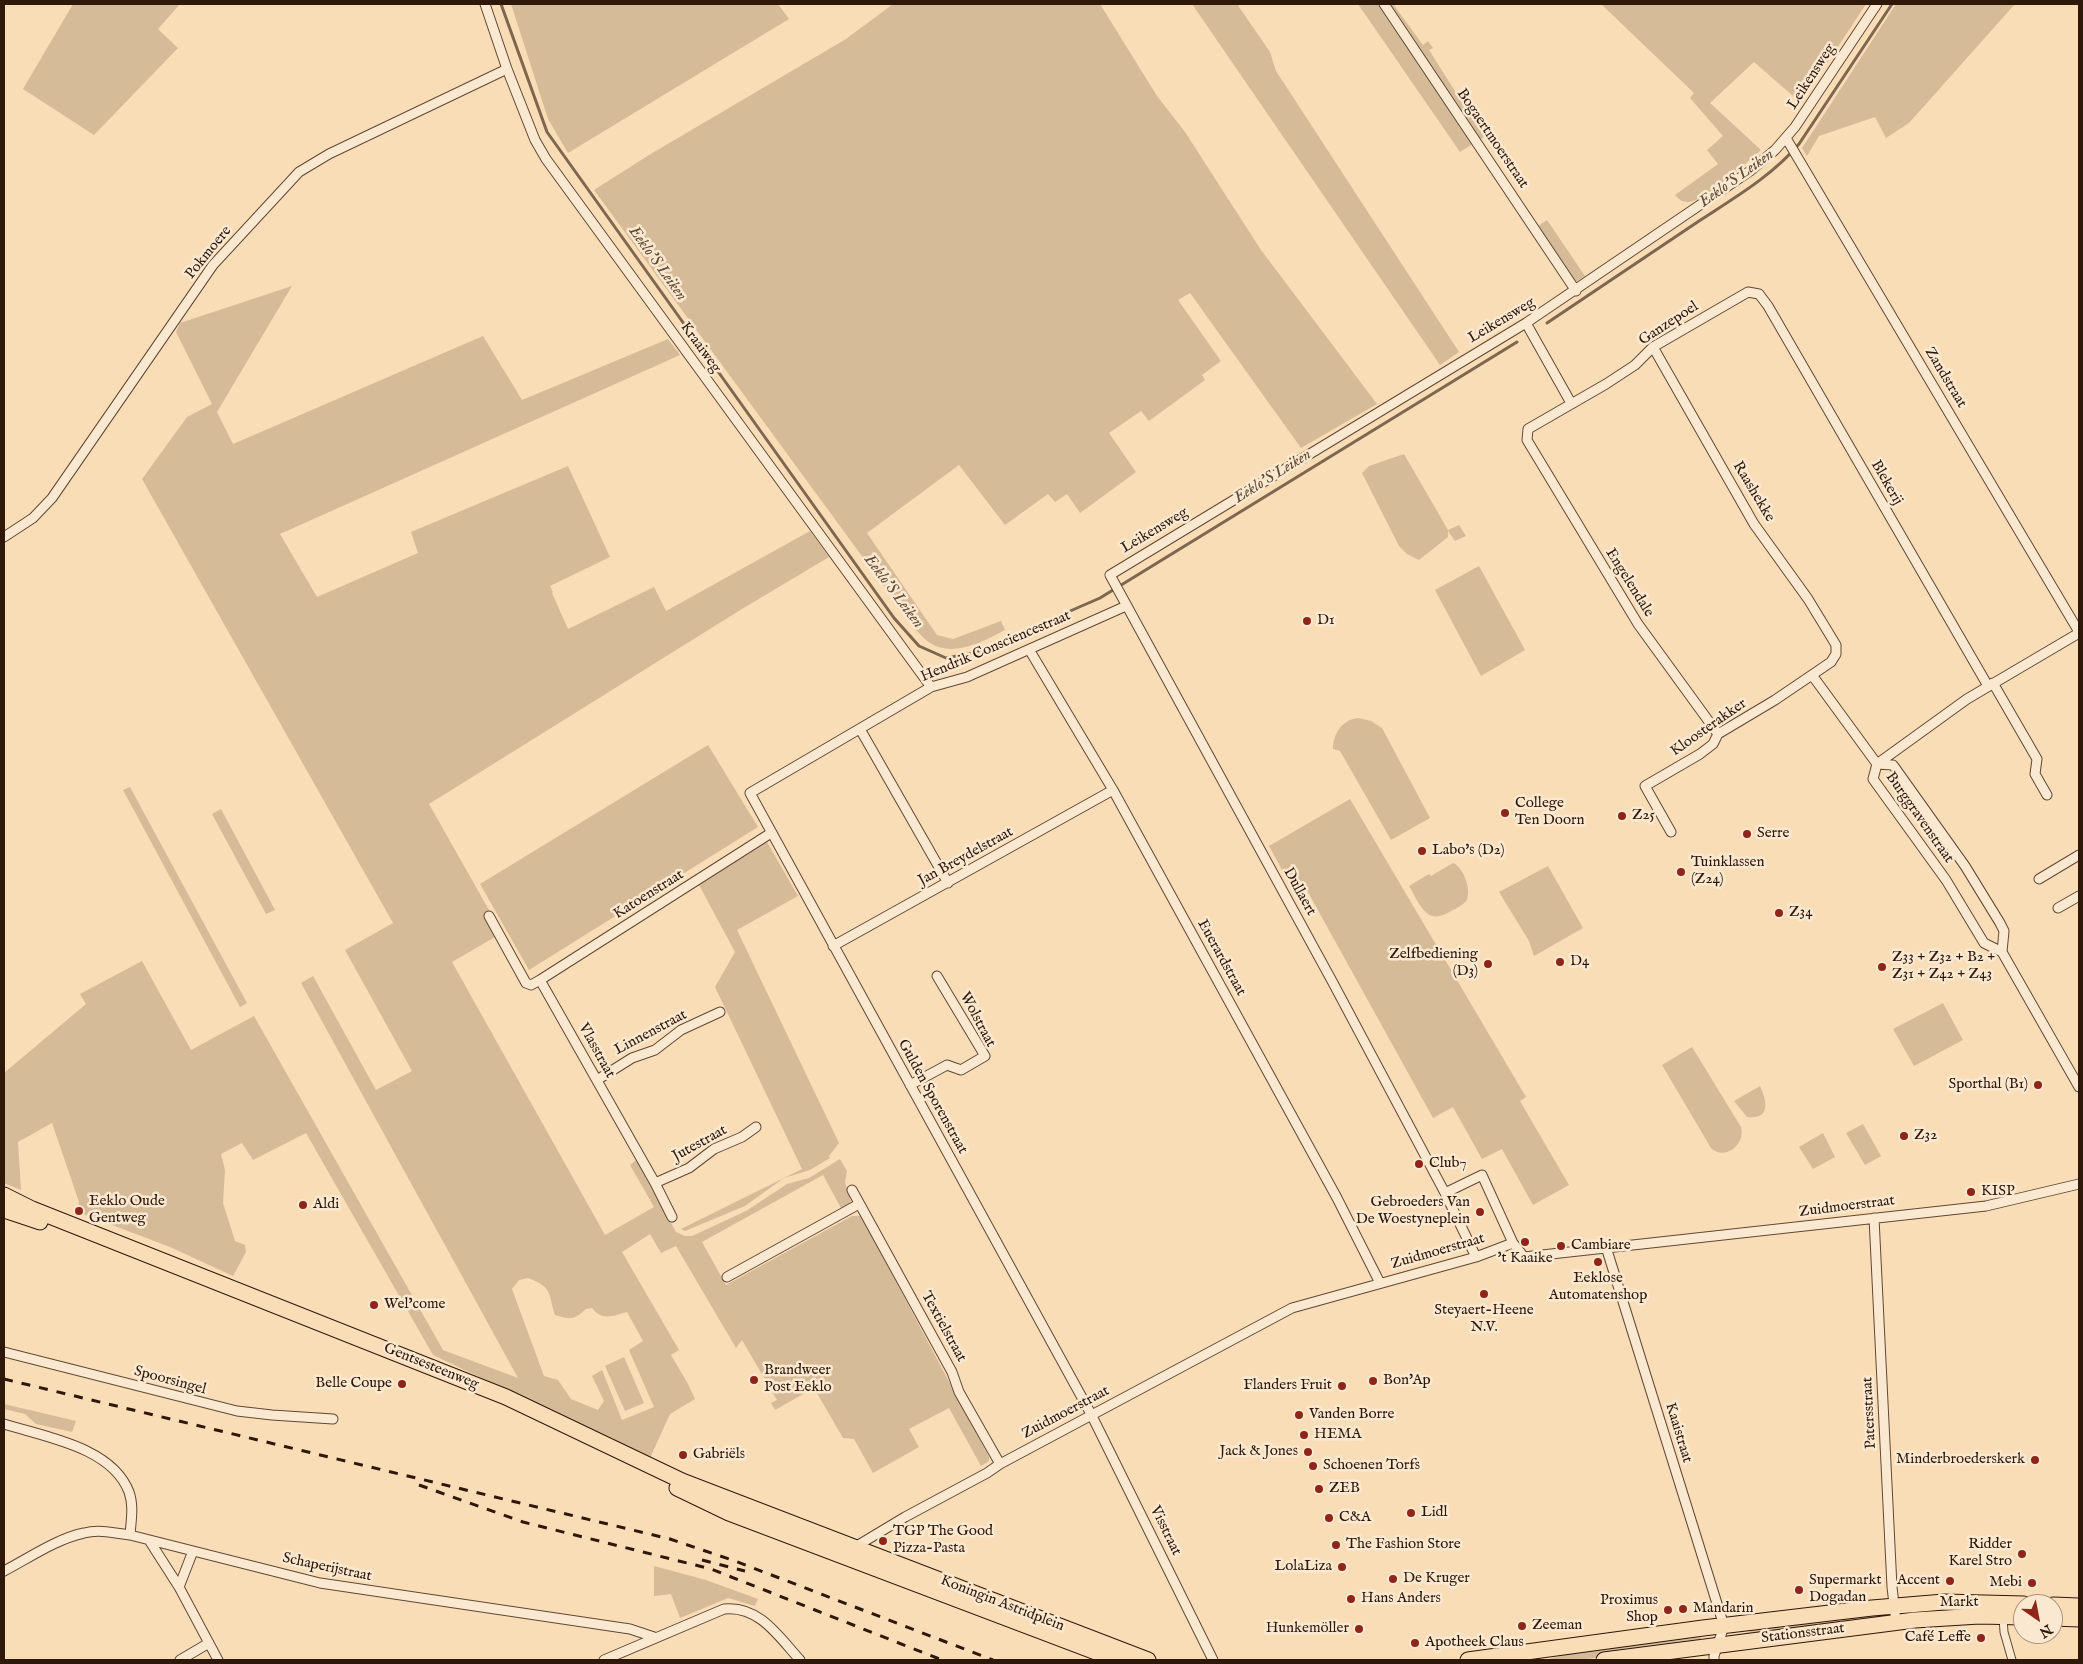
<!DOCTYPE html>
<meta charset="utf-8">
<style>
body{margin:0}
#map{position:relative;width:2083px;height:1664px;overflow:hidden;background:#f8ddb6;font-family:"IM FELL English",serif}
canvas{display:block}
.frame{position:absolute;inset:0;border:5px solid #2f170a;pointer-events:none}
.north{position:absolute;left:2013px;top:1594px;width:50px;height:50px;box-sizing:border-box;background:#fae9d0;border:1px solid #a99581;border-radius:50%;rotate:147deg;font-size:14px;font-weight:700;line-height:20px;text-align:center;color:#2f170a}
.north::after{content:'';display:block;margin:auto;width:18px;height:22px;background:#8f2418;clip-path:polygon(50% 0,100% 100%,50% 72%,0 100%)}
</style>
<div id="map">
<canvas width="2083" height="1664"></canvas>
<div class="frame"></div>
<div class="north">N</div>
</div>
<script>
const c = document.querySelector('canvas').getContext('2d');
c.lineJoin = 'round';
function fillPath(path, color) {
  c.fillStyle = color;
  c.fill(path, 'evenodd');
}
function strokePath(path, color, width, dash) {
  c.strokeStyle = color;
  c.lineWidth = width;
  c.lineCap = dash ? 'butt' : 'round';
  c.setLineDash(dash || []);
  c.stroke(path);
}
function drawText(font, color, halo, rows, align = 'center') {
  c.font = font + ' "IM FELL English",serif';
  c.lineWidth = 5;
  c.setLineDash([]);
  c.textBaseline = 'middle';
  c.strokeStyle = halo;
  c.fillStyle = color;
  for (const [text, x, y, turn = 0] of rows) {
    c.save();
    c.translate(x, y);
    c.rotate((+turn || 0) * Math.PI / 180);
    c.textAlign = isNaN(turn) ? turn : align;
    if (halo) c.strokeText(text, 0, 0);
    c.fillText(text, 0, 0);
    c.restore();
  }
}
const green = new Path2D(`
 M 73,4 L 180,4 L 158,29 L 178,48 L 94,135 L 23,89 Z
 M 511,4 L 778,4 L 789,19 L 568,153 L 548,119 Z
 M 893,4 L 1100,4 L 1157,96 L 1185,132 L 1261,250 L 1377,404 L 1301,448 L 1190,293 L 1178,300 L 1221,361 L 1202,375 L 1205,380 L 1149,421 L 1141,411 L 1109,433 L 1136,472 L 1080,513 L 1067,494 L 1055,502 L 1048,494 L 1005,525 L 959,465 L 867,533 L 937,635 L 953,639 L 1001,621 L 1005,630 C 984,641 954,658 930,643 C 925,640 920,634 916,630 L 594,190 L 649,155 L 846,39 Z
 M 1192,4 L 1237,4 L 1270,52 L 1276,71 L 1459,352 L 1440,365 Z
 M 1358,4 L 1393,4 L 1423,45 L 1428,41 L 1433,48 L 1429,50 L 1484,137 L 1460,152 Z
 M 1601,4 L 1866,4 L 1801,103 L 1754,62 L 1710,103 L 1761,150 C 1749,161 1702,203 1688,202 C 1681,202 1679,199 1675,195 L 1718,164 L 1707,150 L 1723,136 L 1690,98 L 1694,93 Z
 M 1896,4 L 2015,4 L 1909,123 L 1886,138 L 1875,117 L 1819,136 L 1807,156 L 1802,148 Z
 M 1547,220 L 1585,276 L 1574,283 L 1537,227 Z
 M 292,286 L 217,412 L 233,444 L 483,336 L 522,400 L 668,339 L 680,355 L 280,534 L 317,597 L 418,553 L 411,532 L 568,466 L 610,557 L 550,586 L 553,592 L 552,593 L 568,629 L 654,587 L 666,611 L 810,531 L 829,557 L 742,609 L 429,804 L 502,933 L 452,962 L 605,1235 L 654,1207 L 630,1165 L 636,1160 L 676,1232 L 685,1236 L 692,1236 L 746,1211 L 787,1184 L 809,1178 L 840,1159 L 847,1171 L 845,1182 L 851,1201 L 848,1206 L 842,1210 L 823,1175 L 702,1242 L 726,1285 L 852,1216 L 861,1216 L 989,1457 L 989,1461 L 981,1466 L 949,1408 L 909,1429 L 919,1447 L 873,1473 L 854,1439 L 843,1438 L 814,1388 L 775,1410 L 771,1403 L 777,1400 L 742,1340 L 736,1348 L 676,1246 L 661,1253 L 650,1234 L 622,1252 L 679,1350 L 671,1355 L 688,1384 L 695,1399 L 670,1414 L 650,1458 L 433,1355 L 306,1133 L 253,1160 L 242,1143 L 221,1154 L 225,1170 L 223,1203 L 235,1241 L 245,1245 L 246,1252 L 233,1276 L 170,1247 L 78,1212 L 79,1202 L 52,1123 L 18,1142 L 21,1190 L 4,1183 L 4,1073 L 86,1004 L 80,994 L 142,961 L 191,1050 L 254,1016 L 443,1350 L 518,1378 L 301,983 L 313,976 L 376,1090 L 412,1071 L 345,950 L 393,923 L 142,479 L 187,417 L 212,404 L 176,332 L 180,323 ZM 528,1278 C 554,1288 548,1294 555,1315 C 570,1320 574,1320 586,1309 L 592,1308 C 602,1321 613,1316 627,1312 L 643,1341 L 629,1350 L 654,1407 L 622,1420 L 602,1370 L 592,1376 L 604,1401 L 598,1410 L 571,1399 L 558,1380 L 544,1376 L 512,1289 L 519,1280 Z
 M 1404,454 L 1448,530 L 1459,525 L 1466,536 L 1455,541 L 1448,531 L 1448,537 L 1419,560 L 1407,554 L 1399,546 L 1362,473 L 1369,466 Z
 M 1479,566 L 1525,650 L 1481,676 L 1435,590 Z
 M 1358,718 L 1371,721 L 1382,728 L 1430,818 L 1391,840 L 1340,751 L 1333,749 C 1333,734 1342,720 1358,718 Z
 M 708,745 L 758,827 L 529,970 L 480,884 Z
 M 130,787 L 247,1003 L 240,1007 L 123,790 Z
 M 1350,799 L 1526,1097 L 1520,1101 L 1569,1185 L 1533,1205 L 1502,1149 L 1482,1159 L 1453,1107 L 1433,1118 L 1304,885 L 1293,890 L 1269,846 Z
 M 221,809 L 275,910 L 266,914 L 212,814 Z
 M 767,842 L 798,896 L 737,930 L 839,1143 L 829,1156 L 830,1158 L 810,1170 L 784,1178 L 745,1206 L 685,1231 L 681,1229 L 802,1169 L 715,987 L 735,952 L 699,885 Z
 M 1453,863 C 1464,868 1471,889 1467,900 C 1463,905 1457,908 1451,911 C 1426,927 1420,904 1409,886 L 1429,874 L 1431,876 Z
 M 1548,866 L 1583,928 L 1534,956 L 1529,941 L 1499,892 Z
 M 1943,1003 L 1963,1040 L 1914,1066 L 1893,1029 Z
 M 1692,1047 L 1741,1127 C 1746,1145 1724,1161 1711,1148 L 1662,1065 Z
 M 1760,1086 C 1767,1101 1771,1120 1747,1117 L 1734,1101 Z
 M 1863,1124 L 1881,1156 L 1865,1165 L 1846,1133 Z
 M 1823,1133 L 1835,1157 L 1813,1169 L 1799,1147 Z
 M 624,1357 L 644,1403 L 625,1411 L 605,1366 Z
 M 4,1404 L 76,1421 L 72,1432 L 36,1424 L 25,1414 L 4,1409 Z
 M 654,1566 L 706,1580 L 758,1599 L 755,1606 L 728,1598 L 680,1618 L 671,1594 L 654,1596 Z
 M 1887,1613 L 1887,1618 L 1728,1638 L 1730,1635 L 1745,1633 L 1767,1626 Z
 M 1700,1635 L 1702,1643 L 1579,1660 L 1546,1660 L 1572,1652 Z`);
const stream = new Path2D(`
 M 501,4 L 547,132 L 894,618 L 919,646 L 946,658 L 974,653 L 1100,598 L 1517,342
 M 1547,323 C 1598,289 1649,255 1699,221 C 1734,198 1772,176 1799,144 L 1892,4`);
const pedestrian = new Path2D(`
 M 2003,1617 L 2004,1632 L 2012,1660`);
const minor = new Path2D(`
 M 485,4 L 507,69 L 535,140 L 546,159 L 931,687
 M 1384,4 L 1576,291
 M 1786,138 L 2079,632
 M 1526,323 L 1571,403
 M 1653,347 L 1754,524 L 1808,599 L 1836,645 L 1836,654 L 1831,662 L 1775,700 L 1718,734 L 1713,744 L 1700,754 L 1645,786 L 1671,832
 M 4,537 L 33,518 L 52,498 L 213,265 L 299,172 L 329,154 L 507,69
 M 1126,606 L 967,677 L 931,687 L 750,793 L 1091,1414 L 1213,1660
 M 1030,651 L 1113,790 L 1337,1198 L 1380,1283
 M 1812,675 L 1877,764
 M 1993,683 L 2037,759 L 2035,774 L 2047,795
 M 860,729 L 948,883
 M 1718,734 L 1638,624 L 1527,440 L 1528,429 L 1606,384 L 1635,365 L 1653,347 L 1748,292 L 1759,294 L 1768,306 L 1988,686
 M 1877,764 L 1873,779 L 1946,880 L 1984,943 L 2002,952 L 2079,1087
 M 1877,764 L 1967,699 L 2079,633
 M 1877,764 L 1893,765 L 1965,866 L 2000,923 L 2004,931 L 2002,952
 M 2039,879 L 2079,855
 M 2058,908 L 2079,896
 M 489,916 L 526,983 L 531,985 L 540,980 L 655,1183 L 672,1217
 M 833,946 L 1113,790
 M 540,980 L 771,833
 M 597,1080 L 632,1058 L 655,1050 L 681,1030 L 720,1012
 M 910,1085 L 947,1065 L 961,1070 L 985,1056 L 937,976
 M 655,1183 L 689,1168 L 714,1149 L 742,1137 L 756,1127
 M 852,1190 L 952,1372 L 959,1392 L 1000,1464
 M 1445,1193 L 1482,1175 L 1513,1243 L 1524,1257 L 1986,1206 L 2079,1184
 M 1874,1218 L 1892,1587 L 1896,1622
 M 1606,1247 L 1724,1626 L 1714,1656 L 1714,1660
 M 1476,1257 L 1445,1193 L 1332,981 L 1110,575 L 1526,323 L 1750,171 L 1775,150 L 1795,127 L 1877,4
 M 727,1277 L 859,1204
 M 4,1352 L 237,1411 L 272,1415 L 333,1419
 M 4,1424 C 45,1437 112,1447 129,1492 C 134,1506 131,1521 130,1535
 M 149,1540 L 179,1587 L 218,1660
 M 854,1550 L 855,1547 L 905,1517 L 987,1473 L 1000,1464 L 1292,1308 L 1476,1257 L 1513,1243
 M 4,1571 C 29,1558 56,1539 84,1533 C 99,1529 115,1533 130,1535 L 320,1583 L 630,1629 L 654,1637
 M 179,1587 L 193,1551
 M 180,1660 L 209,1643
 M 604,1660 L 724,1609 C 759,1605 779,1637 800,1660`);
const primary = new Path2D(`
 M 4,1195 L 32,1209 L 506,1397 L 682,1481 L 1148,1660
 M 4,1210 L 40,1222
 M 677,1488 L 729,1513 L 1117,1660
 M 2053,1605 L 2079,1606
 M 2053,1618 L 2079,1619
 M 1468,1660 L 1703,1628 L 1872,1608 L 1944,1602 L 2024,1604
 M 1604,1660 L 1915,1620 L 1979,1616 L 2023,1617`);
const rail = new Path2D(`
 M 4,1379 L 670,1539 L 735,1561 L 993,1660
 M 419,1485 L 523,1522 L 711,1569 L 942,1660
 M 702,1560 L 745,1571`);
const markers = [
 [1307,621,5,"#8f2418"],
 [1505,813,5,"#8f2418"],
 [1622,816,5,"#8f2418"],
 [1747,834,5,"#8f2418"],
 [1422,851,5,"#8f2418"],
 [1681,872,5,"#8f2418"],
 [1779,913,5,"#8f2418"],
 [1560,962,5,"#8f2418"],
 [1488,964,5,"#8f2418"],
 [1882,967,5,"#8f2418"],
 [2038,1085,5,"#8f2418"],
 [1904,1136,5,"#8f2418"],
 [1419,1164,5,"#8f2418"],
 [1971,1192,5,"#8f2418"],
 [303,1205,5,"#8f2418"],
 [79,1211,5,"#8f2418"],
 [1480,1212,5,"#8f2418"],
 [1525,1242,5,"#8f2418"],
 [1561,1246,5,"#8f2418"],
 [1598,1262,5,"#8f2418"],
 [1484,1294,5,"#8f2418"],
 [374,1305,5,"#8f2418"],
 [754,1380,5,"#8f2418"],
 [1373,1381,5,"#8f2418"],
 [402,1384,5,"#8f2418"],
 [1342,1386,5,"#8f2418"],
 [1299,1415,5,"#8f2418"],
 [1304,1435,5,"#8f2418"],
 [1308,1452,5,"#8f2418"],
 [683,1455,5,"#8f2418"],
 [2035,1460,5,"#8f2418"],
 [1313,1466,5,"#8f2418"],
 [1319,1489,5,"#8f2418"],
 [1411,1513,5,"#8f2418"],
 [1329,1518,5,"#8f2418"],
 [883,1541,5,"#8f2418"],
 [1336,1545,5,"#8f2418"],
 [2022,1554,5,"#8f2418"],
 [1342,1567,5,"#8f2418"],
 [1393,1579,5,"#8f2418"],
 [1950,1581,5,"#8f2418"],
 [2032,1583,5,"#8f2418"],
 [1799,1590,5,"#8f2418"],
 [1351,1599,5,"#8f2418"],
 [1683,1609,5,"#8f2418"],
 [1668,1610,5,"#8f2418"],
 [1522,1626,5,"#8f2418"],
 [1359,1629,5,"#8f2418"],
 [1981,1638,5,"#8f2418"],
 [1415,1643,5,"#8f2418"]
];
const streetNames = [
 ["Leikensweg",1812,77,-57],
 ["Bogaertmoerstraat",1492,139,56],
 ["Pokmoere",209,253,-51],
 ["Leikensweg",1502,321,-31],
 ["Ganzepoel",1669,324,-33],
 ["Kraaiweg",700,348,54],
 ["Zandstraat",1945,378,59],
 ["Blekerij",1886,483,60],
 ["Raashekke",1753,492,59],
 ["Leikensweg",1155,531,-31],
 ["Engelendale",1629,583,58],
 ["Hendrik Consciencestraat",996,647,-23],
 ["Kloosterakker",1709,728,-35],
 ["Burggravenstraat",1919,818,55],
 ["Jan Breydelstraat",966,857,-29],
 ["Dullaert",1299,892,61],
 ["Katoenstraat",649,895,-32],
 ["Euerardstraat",1221,958,61],
 ["Wolstraat",977,1020,62],
 ["Linnenstraat",651,1033,-28],
 ["Vlasstraat",596,1051,61],
 ["Gulden Sporenstraat",932,1097,61],
 ["Jutestraat",700,1144,-29],
 ["Zuidmoerstraat",1847,1207,-7],
 ["Zuidmoerstraat",1438,1252,-16],
 ["Textielstraat",943,1327,61],
 ["Gentsesteenweg",431,1367,22],
 ["Spoorsingel",170,1381,15],
 ["Zuidmoerstraat",1066,1413,-28],
 ["Patersstraat",1870,1413,-93],
 ["Kaaistraat",1678,1433,73],
 ["Visstraat",1165,1531,64],
 ["Schaperijstraat",327,1568,12],
 ["Markt",1959,1603],
 ["Koningin Astridplein",1002,1604,21],
 ["Stationsstraat",1803,1634,-7]
];
const poiNames = [
 ["D1",1317,621],
 ["College",1515,804],
 ["Ten Doorn",1515,821],
 ["Z25",1632,816],
 ["Serre",1757,834],
 ["Labo's (D2)",1432,851],
 ["Tuinklassen",1691,863],
 ["(Z24)",1691,880],
 ["Z34",1789,913],
 ["Zelfbediening",1478,955,"right"],
 ["(D3)",1478,972,"right"],
 ["Z33 + Z32 + B2 +",1892,958],
 ["Z31 + Z42 + Z43",1892,975],
 ["D4",1570,962],
 ["Sporthal (B1)",2028,1085,"right"],
 ["Z32",1914,1136],
 ["Club7",1429,1164],
 ["KISP",1981,1192],
 ["Eeklo Oude",89,1202],
 ["Gentweg",89,1219],
 ["Gebroeders Van",1470,1203,"right"],
 ["De Woestyneplein",1470,1220,"right"],
 ["Aldi",313,1205],
 ["Cambiare",1571,1246],
 ["'t Kaaike",1525,1259,"center"],
 ["Eeklose",1598,1279,"center"],
 ["Automatenshop",1598,1296,"center"],
 ["Wel'come",384,1305],
 ["Steyaert-Heene",1484,1311,"center"],
 ["N.V.",1484,1328,"center"],
 ["Brandweer",764,1371],
 ["Post Eeklo",764,1388],
 ["Bon'Ap",1383,1381],
 ["Belle Coupe",392,1384,"right"],
 ["Flanders Fruit",1332,1386,"right"],
 ["Vanden Borre",1309,1415],
 ["HEMA",1314,1435],
 ["Jack & Jones",1298,1452,"right"],
 ["Gabriëls",693,1455],
 ["Minderbroederskerk",2025,1460,"right"],
 ["Schoenen Torfs",1323,1466],
 ["ZEB",1329,1489],
 ["Lidl",1421,1513],
 ["C&A",1339,1518],
 ["TGP The Good",893,1532],
 ["Pizza-Pasta",893,1549],
 ["The Fashion Store",1346,1545],
 ["Ridder",2012,1545,"right"],
 ["Karel Stro",2012,1562,"right"],
 ["LolaLiza",1332,1567,"right"],
 ["De Kruger",1403,1579],
 ["Supermarkt",1809,1581],
 ["Dogadan",1809,1598],
 ["Accent",1940,1581,"right"],
 ["Mebi",2022,1583,"right"],
 ["Hans Anders",1361,1599],
 ["Proximus",1658,1601,"right"],
 ["Shop",1658,1618,"right"],
 ["Mandarin",1693,1609],
 ["Zeeman",1532,1626],
 ["Hunkemöller",1349,1629,"right"],
 ["Café Leffe",1971,1638,"right"],
 ["Apotheek Claus",1425,1643]
];
const waterNames = [
 ["Eeklo'S Leiken",1737,179,-36],
 ["Eeklo'S Leiken",657,264,54],
 ["Eeklo'S Leiken",1273,477,-32],
 ["Eeklo'S Leiken",893,592,53]
];
fillPath(green, '#d6bb99');
strokePath(stream, '#7f664e', 3);
strokePath(pedestrian, '#614835', 9);
strokePath(minor, '#614835', 11);
strokePath(primary, '#2f170a', 17);
strokePath(pedestrian, '#fae9d0', 7);
strokePath(minor, '#fae9d0', 9);
strokePath(primary, '#f8ddb6', 15);
strokePath(rail, '#2f170a', 3, [9, 9]);
for (const [x, y, r, color] of markers) {
  const dot = new Path2D();
  dot.arc(x, y, r, 0, 2 * Math.PI);
  c.fillStyle = color;
  c.fill(dot);
  strokePath(dot, '#fae9d0', 2);
}
drawText('15px', '#2f170a', '#fae9d0', streetNames);
drawText('15px', '#2f170a', '#fae9d0', poiNames, 'left');
drawText('italic 16px', '#644b38', '#fae9d0', waterNames);
</script>
